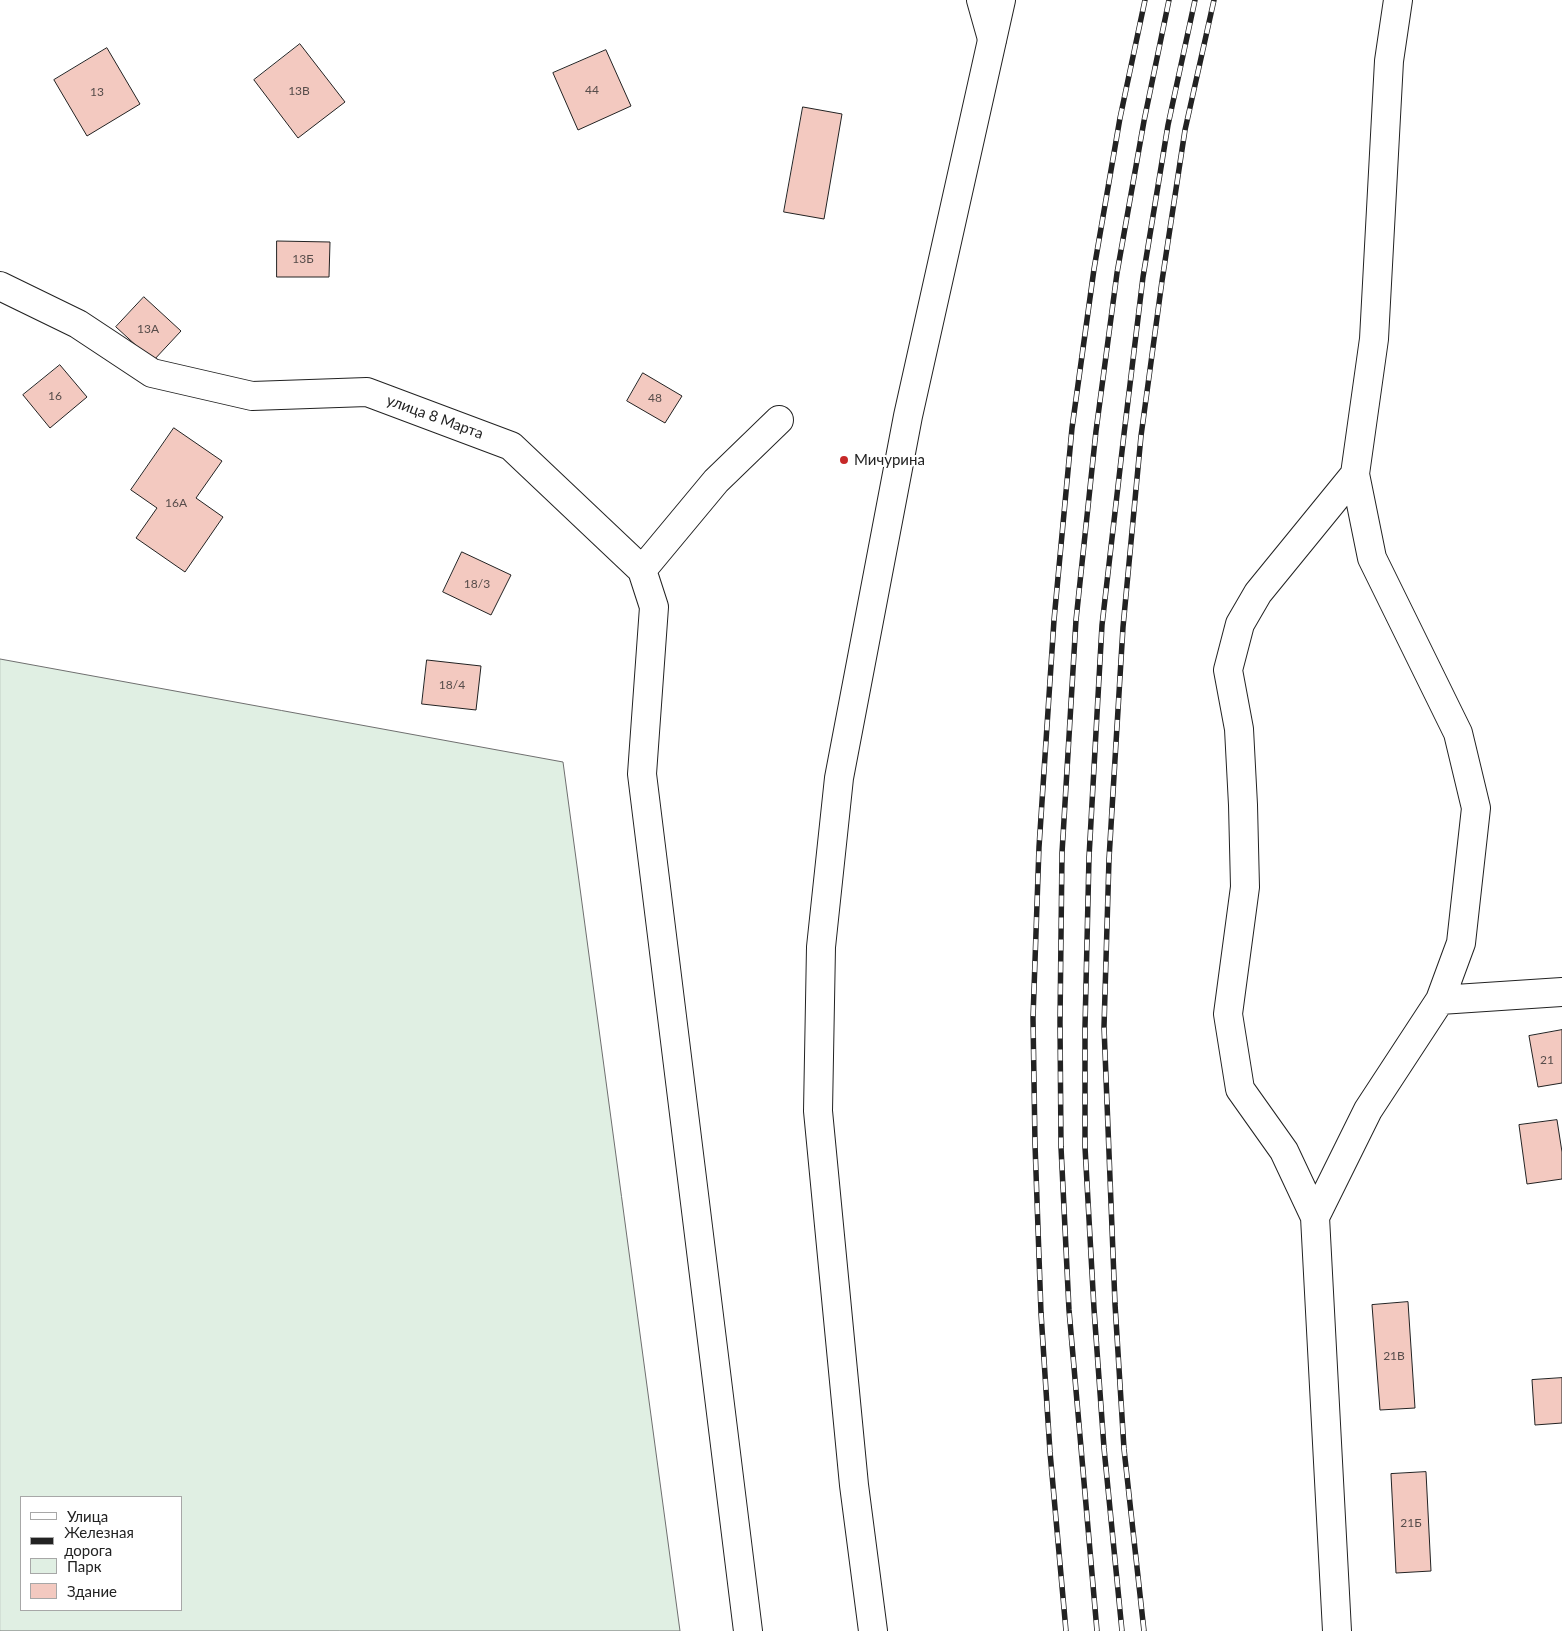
<!DOCTYPE html>
<meta charset="utf-8">
<style>
body{margin:0}
#map{position:relative;width:1562px;height:1631px;overflow:hidden;background:#fff;font-family:Lato,sans-serif}
canvas{display:block}
.legend{position:absolute;left:20px;top:1496px;width:162px;height:115px;box-sizing:border-box;background:#fff;border:1px solid #a7a7a7;margin:0;padding:6px 9px;list-style:none;font-size:15px;color:#222}
.legend li{display:flex;align-items:center;gap:10px;height:25px}
.legend b{width:25px;border:1px solid #a7a7a7}
</style>
<div id="map">
<canvas width="1562" height="1631"></canvas>
<ul class="legend">
<li><b style="height:6px;background:#fff"></b>Улица</li>
<li><b style="height:6px;background:#222"></b>Железная дорога</li>
<li><b style="height:14px;background:#e0efe3"></b>Парк</li>
<li><b style="height:14px;background:#f3c9c0"></b>Здание</li>
</ul>
</div>
<script>
const c = document.querySelector('canvas').getContext('2d');
c.lineJoin = 'round';
function fillPath(path, color) {
  c.fillStyle = color;
  c.fill(path, 'evenodd');
}
function strokePath(path, color, width, dash) {
  c.strokeStyle = color;
  c.lineWidth = width;
  c.lineCap = dash ? 'butt' : 'round';
  c.setLineDash(dash || []);
  c.stroke(path);
}
function drawText(font, color, halo, rows, align = 'center') {
  c.font = font + ' Lato,sans-serif';
  c.lineWidth = 4;
  c.setLineDash([]);
  c.textBaseline = 'middle';
  c.strokeStyle = halo;
  c.fillStyle = color;
  for (const [text, x, y, turn = 0] of rows) {
    c.save();
    c.translate(x, y);
    c.rotate((+turn || 0) * Math.PI / 180);
    c.textAlign = isNaN(turn) ? turn : align;
    if (halo) c.strokeText(text, 0, 0);
    c.fillText(text, 0, 0);
    c.restore();
  }
}
const green = new Path2D(`
 M 0,659 L 563,762 L 680,1631 L 0,1631 ZM 21,1497 L 181,1497 L 181,1610 L 21,1610 Z`);
const building = new Path2D(`
 M 300,44 L 345,102 L 298,138 L 254,80 Z
 M 107,48 L 140,104 L 87,136 L 54,80 Z
 M 606,50 L 631,106 L 578,130 L 553,73 Z
 M 803,107 L 842,114 L 824,219 L 784,212 Z
 M 277,241 L 330,242 L 329,277 L 277,277 Z
 M 144,297 L 181,331 L 153,361 L 116,327 Z
 M 60,365 L 87,397 L 50,428 L 23,395 Z
 M 643,373 L 682,396 L 665,423 L 627,401 Z
 M 174,428 L 222,461 L 196,498 L 223,517 L 185,572 L 136,538 L 157,508 L 131,490 Z
 M 462,552 L 511,575 L 491,615 L 443,592 Z
 M 427,660 L 481,666 L 476,710 L 422,704 Z
 M 1562,1030 L 1562,1083 L 1538,1087 L 1529,1036 Z
 M 1557,1120 L 1562,1152 L 1562,1179 L 1527,1184 L 1519,1125 Z
 M 1408,1302 L 1415,1408 L 1380,1410 L 1372,1305 Z
 M 1562,1378 L 1562,1423 L 1535,1425 L 1532,1380 Z
 M 1426,1472 L 1431,1571 L 1396,1573 L 1391,1474 Z`);
const minor = new Path2D(`
 M 981,0 L 992,39
 M 0,286 L 78,324 L 152,373 L 252,396 L 367,392 L 511,446 L 642,570 L 716,481 L 779,420
 M 642,570 L 654,607 L 642,774 L 748,1631
 M 1440,1000 L 1562,992
 M 1315,1217 L 1284,1151 L 1240,1089 L 1228,1014 L 1245,887 L 1243,805 L 1239,729 L 1228,670 L 1240,624 L 1258,593 L 1355,474
 M 1337,1631 L 1315,1217 L 1368,1110 L 1440,1000 L 1461,943 L 1476,808 L 1458,733 L 1372,558 L 1355,474 L 1374,339 L 1389,61 L 1398,0`);
const secondary = new Path2D(`
 M 873,1631 L 854,1485 L 818,1111 L 821,947 L 839,778 L 908,416 L 1001,0`);
const rail = new Path2D(`
 M 1066,1631 L 1050,1452 L 1041,1313 L 1035,1144 L 1033,1018 L 1039,847 L 1054,620 L 1072,428 L 1094,269 L 1120,118 L 1145,0
 M 1097,1631 L 1069,1310 L 1061,1147 L 1060,1022 L 1062,853 L 1076,620 L 1096,431 L 1117,273 L 1144,121 L 1169,0
 M 1122,1631 L 1104,1448 L 1094,1309 L 1085,1147 L 1085,1027 L 1089,857 L 1102,625 L 1124,434 L 1143,277 L 1168,125 L 1195,0
 M 1144,1631 L 1124,1449 L 1115,1304 L 1104,1027 L 1109,859 L 1123,627 L 1141,436 L 1162,281 L 1185,130 L 1214,0`);
const markers = [
 [844,460,5,"#c62828"]
];
const numberNames = [
 ["44",592,90],
 ["13В",299,91],
 ["13",97,92],
 ["13Б",303,259],
 ["13А",148,329],
 ["16",55,396],
 ["48",655,398],
 ["16А",176,503],
 ["18/3",477,584],
 ["18/4",452,685],
 ["21",1547,1060],
 ["21В",1394,1356],
 ["21Б",1411,1523]
];
const streetNames = [
 ["улица 8 Марта",435,417,20]
];
const poiNames = [
 ["Мичурина",854,460]
];
fillPath(green, '#e0efe3');
strokePath(green, '#6f6f6f', 1);
fillPath(building, '#f3c9c0');
strokePath(building, '#222', 1);
strokePath(minor, '#222', 30);
strokePath(secondary, '#222', 30);
strokePath(minor, '#fff', 28);
strokePath(secondary, '#fff', 28);
strokePath(rail, '#222', 5.5);
strokePath(rail, '#fff', 4, [11]);
for (const [x, y, r, color] of markers) {
  const dot = new Path2D();
  dot.arc(x, y, r, 0, 2 * Math.PI);
  c.fillStyle = color;
  c.fill(dot);
  strokePath(dot, '#fff', 2);
}
drawText('12px', '#564c4a', null, numberNames);
drawText('15px', '#222', '#fff', streetNames);
drawText('15px', '#222', '#fff', poiNames, 'left');
</script>
